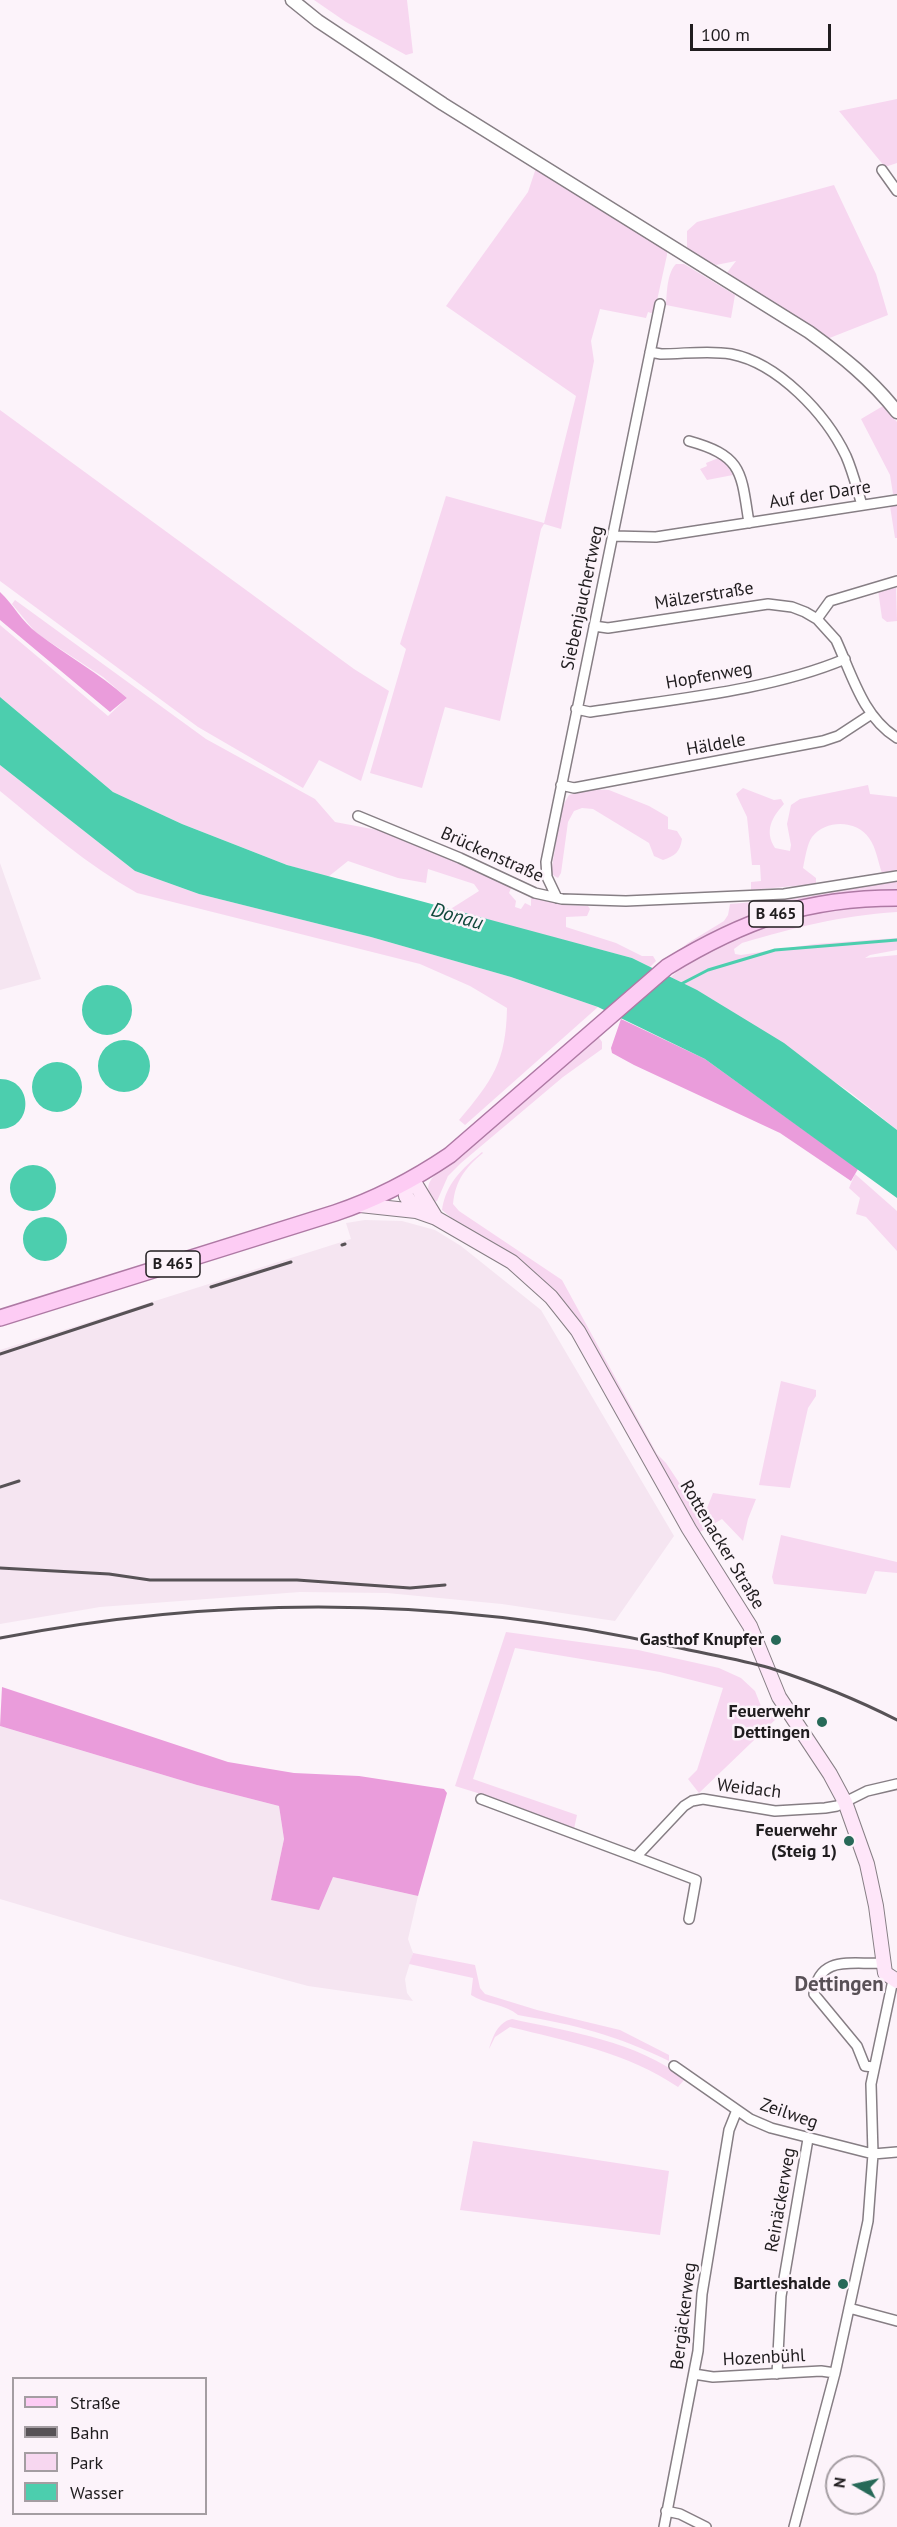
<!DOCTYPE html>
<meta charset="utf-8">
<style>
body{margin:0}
#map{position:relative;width:897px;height:2527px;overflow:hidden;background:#fcf3fa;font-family:"PT Sans",sans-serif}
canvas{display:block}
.legend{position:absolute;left:12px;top:2377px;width:195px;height:138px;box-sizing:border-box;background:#fcf3fa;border:2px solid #a49da2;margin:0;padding:8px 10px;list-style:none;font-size:18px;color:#201d1f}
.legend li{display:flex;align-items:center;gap:12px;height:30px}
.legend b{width:30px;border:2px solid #a49da2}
.north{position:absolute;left:825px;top:2455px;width:60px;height:60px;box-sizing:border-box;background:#fcf3fa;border:2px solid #a49da2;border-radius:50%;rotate:279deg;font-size:16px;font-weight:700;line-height:24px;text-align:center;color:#201d1f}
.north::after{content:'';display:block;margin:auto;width:21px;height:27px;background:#276958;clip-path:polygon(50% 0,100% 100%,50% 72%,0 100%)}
.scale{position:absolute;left:690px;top:24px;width:141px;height:27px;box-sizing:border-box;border:3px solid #201d1f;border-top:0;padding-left:8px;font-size:18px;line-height:21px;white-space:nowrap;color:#201d1f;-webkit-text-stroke:4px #fcf3fa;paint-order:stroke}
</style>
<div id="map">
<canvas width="897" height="2527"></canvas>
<ul class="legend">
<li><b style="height:8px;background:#fdccf4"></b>Straße</li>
<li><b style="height:8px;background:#575256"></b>Bahn</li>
<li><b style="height:16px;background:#f7d7f0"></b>Park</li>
<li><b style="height:16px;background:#4cceae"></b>Wasser</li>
</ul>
<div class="north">N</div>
<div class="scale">100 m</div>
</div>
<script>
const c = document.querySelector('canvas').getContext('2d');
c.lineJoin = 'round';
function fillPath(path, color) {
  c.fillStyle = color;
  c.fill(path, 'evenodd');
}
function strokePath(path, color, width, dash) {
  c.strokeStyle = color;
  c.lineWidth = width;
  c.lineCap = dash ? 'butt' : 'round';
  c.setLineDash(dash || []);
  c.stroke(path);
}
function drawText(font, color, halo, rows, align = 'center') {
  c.font = font + ' "PT Sans",sans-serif';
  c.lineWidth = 5;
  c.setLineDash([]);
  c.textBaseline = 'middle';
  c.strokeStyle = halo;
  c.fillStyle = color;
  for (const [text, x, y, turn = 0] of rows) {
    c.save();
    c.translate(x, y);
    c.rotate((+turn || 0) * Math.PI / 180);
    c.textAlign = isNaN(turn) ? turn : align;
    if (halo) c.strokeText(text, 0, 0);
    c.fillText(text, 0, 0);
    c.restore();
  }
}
const built = new Path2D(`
 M 0,863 L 41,979 L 0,990 Z
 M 365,1220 L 402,1221 L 435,1230 L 461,1246 L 541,1310 L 674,1536 L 615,1621 L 502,1604 L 387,1593 L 300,1592 L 100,1607 L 0,1624 L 0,1350 L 351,1239 L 346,1223 Z
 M 0,1726 L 197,1785 L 279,1806 L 284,1839 L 271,1900 L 333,1877 L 418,1896 L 408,1939 L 413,1953 L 405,1979 L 407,1993 L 413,2001 L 308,1986 L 124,1936 L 0,1899 Z`);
const green = new Path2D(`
 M 314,0 L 407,0 L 413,53 L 406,55 L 346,22 Z
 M 897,99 L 897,163 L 885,167 L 839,111 Z
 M 536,168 L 667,249 L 667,255 L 654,314 L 648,312 L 646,318 L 600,309 L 591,341 L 594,361 L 561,529 L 544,524 L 541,529 L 500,721 L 445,707 L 422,788 L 370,773 L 406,649 L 400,644 L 446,496 L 544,523 L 576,396 L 446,306 L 528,192 Z
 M 834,185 L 876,274 L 888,315 L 827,339 L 726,274 L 736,261 L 716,265 L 692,253 L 687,247 L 687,231 L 697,222 Z
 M 676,264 L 684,264 L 735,295 L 731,318 L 666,305 C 667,292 667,273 676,264 Z
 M 883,406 L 897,422 L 897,494 L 893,494 L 890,475 L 861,419 Z
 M 0,410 L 354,669 L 389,691 L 361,781 L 319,760 L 303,788 L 198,727 L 0,581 Z
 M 721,457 L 733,475 L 707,480 L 700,469 L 707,466 L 706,463 Z
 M 897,505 L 897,538 L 895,538 L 890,506 Z
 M 896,585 L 897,621 L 887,622 L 882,618 L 878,590 Z
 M 15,600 L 206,739 L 315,799 L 335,822 L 388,832 L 512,886 L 509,893 L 516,901 L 515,907 L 521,909 L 525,903 L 531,906 L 531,896 L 563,905 L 588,906 L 590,909 L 587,916 L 566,917 L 566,927 L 616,943 L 642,956 L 653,956 L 656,961 L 650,967 L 632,958 L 449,910 L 479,891 L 474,884 L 428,869 L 426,883 L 398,878 L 348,861 L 328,877 L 287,865 L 182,824 L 113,792 L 0,697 L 0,625 L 108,716 L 127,698 L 103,677 L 36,633 L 12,604 Z
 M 0,765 L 135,871 L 199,894 L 371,937 L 511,977 L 598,1007 L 465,1125 L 459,1120 C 493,1080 506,1061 507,1008 L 470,986 L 420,964 L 137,893 C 87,865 44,827 0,791 Z
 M 868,785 L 870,794 L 897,797 L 897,870 L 882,873 C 878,862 876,847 869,838 C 857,820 826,819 812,837 C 807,844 805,859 803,868 L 816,878 L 816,884 L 751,890 L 751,882 L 761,881 L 760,865 L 752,865 L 747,817 L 736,794 L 743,788 L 774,800 L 781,799 L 784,804 C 772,817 764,831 775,848 L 790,851 L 791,845 L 787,824 L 791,805 L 800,799 Z
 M 589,789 L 609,790 L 649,806 L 668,817 L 668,829 L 677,831 L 682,839 C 680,852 675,856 663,860 L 654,856 L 649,843 L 593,809 L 582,808 L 574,811 L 568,822 L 561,873 L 558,878 L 551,874 L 561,809 L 569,795 Z
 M 897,881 L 897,891 C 871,893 844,894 818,898 C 762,905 712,932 664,962 L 688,943 L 724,921 L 728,915 L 730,904 L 792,899 Z
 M 897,903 L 897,912 C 839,916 797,927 742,943 L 734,949 L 735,954 L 741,955 L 815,944 L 897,938 L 897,950 L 870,955 L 865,958 L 897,955 L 897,1130 L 851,1093 L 720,1004 L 671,977 C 739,917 811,911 897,903 Z
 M 598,1036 L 602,1042 L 602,1049 L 563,1077 L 461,1163 L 448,1176 L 437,1201 L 434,1202 C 425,1188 427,1184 437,1172 Z
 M 482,1152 L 483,1153 C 465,1168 455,1181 453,1204 L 459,1211 L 562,1280 L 657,1454 L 666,1463 L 698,1511 L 705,1513 L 713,1493 L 756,1499 L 748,1519 L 743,1541 L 722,1519 L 700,1532 L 657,1462 L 625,1400 L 558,1294 L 520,1262 L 460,1225 L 442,1210 C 446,1183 462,1169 482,1152 Z
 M 855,1174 L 897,1211 L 897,1251 L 866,1217 L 856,1214 L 860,1198 L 849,1188 Z
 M 781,1381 L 816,1390 L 816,1396 L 808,1408 L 790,1488 L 759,1485 Z
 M 781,1535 L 897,1562 L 897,1573 L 875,1571 L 866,1594 L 774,1584 L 772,1577 Z
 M 506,1632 L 638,1650 L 719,1668 L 741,1678 L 755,1691 L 763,1711 L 776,1719 L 699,1793 L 688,1779 L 697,1770 L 723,1688 L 660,1672 L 515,1648 L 473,1779 L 577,1815 L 574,1829 L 500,1800 L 455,1786 Z
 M 413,1953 L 475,1965 L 480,1988 L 485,1994 L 537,2010 L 620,2030 L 669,2055 L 669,2061 C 616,2035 576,2025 518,2015 C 505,2004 485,2004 471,1995 L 473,1978 L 409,1964 Z
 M 512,2019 C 571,2032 636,2041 685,2079 L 678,2087 C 628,2053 567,2041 510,2027 L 495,2037 L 489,2049 C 493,2036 498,2022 512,2019 Z
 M 473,2141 L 669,2171 L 660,2235 L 460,2210 Z`);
const forest = new Path2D(`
 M 0,592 C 14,605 21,621 37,633 C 67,656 99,673 127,698 L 110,712 L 0,620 Z
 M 621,1019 L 705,1059 L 858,1169 L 851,1181 L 780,1133 L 634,1065 L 612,1053 L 611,1048 Z
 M 2,1687 L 228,1762 L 294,1773 L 359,1776 L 444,1789 L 447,1793 L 418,1896 L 333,1877 L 319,1910 L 271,1900 L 284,1839 L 279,1806 L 197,1785 L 0,1726 Z`);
const water = new Path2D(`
 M 0,697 L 113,792 L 182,824 L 287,865 L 632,958 L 697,990 L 784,1043 L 897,1130 L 897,1198 L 705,1059 L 598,1007 L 511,977 L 371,937 L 199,894 L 135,871 L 0,765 Z
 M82 1010a25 25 0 1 1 50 0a25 25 0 1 1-50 0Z
 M98 1066a26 26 0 1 1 52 0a26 26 0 1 1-52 0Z
 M32 1087a25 25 0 1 1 50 0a25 25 0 1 1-50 0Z
 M 0,1079 C 34,1079 34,1129 0,1129 Z
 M10 1188a23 23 0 1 1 46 0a23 23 0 1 1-46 0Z
 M23 1239a22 22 0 1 1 44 0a22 22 0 1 1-44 0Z`);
const stream = new Path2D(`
 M 681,984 L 708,970 L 775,950 L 897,940`);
const minor = new Path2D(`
 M 882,170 L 897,191
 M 650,352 L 661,354 C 684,354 709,350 731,354 C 778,363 826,414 846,456 C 853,472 857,489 862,505
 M 689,441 C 743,456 741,472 749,523
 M 613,536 L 656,537 L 897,500
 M 817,619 L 830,601 L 897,581
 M 594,626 L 608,628 L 768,604 L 792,607 L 805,612 L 817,619 L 836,640 C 852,675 863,717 897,738
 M 576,709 L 590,712 C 672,699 769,691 845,659
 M 561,785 L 574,788 L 823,741 L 838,736 L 870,715
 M 358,816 L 460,858 L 535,893 L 562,899 L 626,901 L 784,894 L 897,876
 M 557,898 L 547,877 L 546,862 L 660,304
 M 481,1799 L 636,1857 L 684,1806 L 692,1801 L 703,1799 L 775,1811 L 825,1808 L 837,1806 L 867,1791 L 897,1784
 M 636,1857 L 696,1880 L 689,1919
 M 674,2066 L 750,2119 L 771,2128 L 873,2154 L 897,2152
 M 873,2067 L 865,2066 L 857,2046 L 814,1994 C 819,1954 852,1965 883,1963
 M 849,2308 L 897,2321
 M 694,2374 L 713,2377 L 821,2371 L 835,2373
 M 777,2374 L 781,2296 L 808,2139
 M 666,2511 L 680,2514 L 706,2527
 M 664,2527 L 698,2351 L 702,2294 L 729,2130 L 737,2110
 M 794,2527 L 835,2373 L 868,2221 L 873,2154 L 871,2084 L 893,1980`);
const tertiary = new Path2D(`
 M 292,0 L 318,21 L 443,104 L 809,332 C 842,356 872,380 897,412`);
const secondary = new Path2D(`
 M 413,1180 L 436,1218
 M 405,1184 L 406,1196 L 416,1211 L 436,1218 L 512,1262 L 551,1297 L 578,1331 L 689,1529 L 750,1626 L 779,1697 L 830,1774 L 845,1802 L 867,1864 L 876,1906 L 885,1973 L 897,1981
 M 360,1205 L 416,1211`);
const primary = new Path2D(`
 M 0,1318 L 335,1213 C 377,1199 413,1180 450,1155 L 667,967 C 744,920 806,898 897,898`);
const rail = new Path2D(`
 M 342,1245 L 345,1244
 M 211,1287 L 291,1262
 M 0,1354 L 152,1304
 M 0,1487 L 19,1481
 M 0,1568 L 109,1574 L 150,1580 L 297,1580 L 410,1588 L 445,1585
 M 0,1638 C 227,1594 450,1596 675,1647 C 706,1654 739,1659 770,1668 C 813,1682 856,1699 897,1720`);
const markers = [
 [776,1640,6,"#276958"],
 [822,1722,6,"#276958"],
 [849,1841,6,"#276958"],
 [843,2284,6,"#276958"]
];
const shields = [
 [776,914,54],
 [173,1264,54]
];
const shieldNames = [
 ["B 465",776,914],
 ["B 465",173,1264]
];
const streetNames = [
 ["Auf der Darre",820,495,-9],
 ["Mälzerstraße",704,596,-9],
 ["Siebenjauchertweg",583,598,-78],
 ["Hopfenweg",709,676,-10],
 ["Häldele",716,745,-10],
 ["Brückenstraße",492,855,24],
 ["Rottenacker Straße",722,1545,59],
 ["Weidach",749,1789,7],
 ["Zeilweg",789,2114,19],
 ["Reinäckerweg",781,2200,-80],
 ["Bergäckerweg",684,2316,-83],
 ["Hozenbühl",764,2358,-3]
];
const poiNames = [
 ["Gasthof Knupfer",764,1640],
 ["Feuerwehr",810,1712],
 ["Dettingen",810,1733],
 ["Feuerwehr",837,1831],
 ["(Steig 1)",837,1852],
 ["Bartleshalde",831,2284]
];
const waterNames = [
 ["Donau",457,917,16]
];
const quarterNames = [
 ["Dettingen",839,1985]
];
fillPath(built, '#f5e5f1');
fillPath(green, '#f7d7f0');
fillPath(forest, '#ea9cdb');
fillPath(water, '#4cceae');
strokePath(stream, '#4cceae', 3);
strokePath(minor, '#867e84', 12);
strokePath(tertiary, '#867e84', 15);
strokePath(secondary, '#867e84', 16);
strokePath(primary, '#ae79a4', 18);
strokePath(minor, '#fff', 9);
strokePath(tertiary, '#fff', 12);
strokePath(secondary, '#fee6f9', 14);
strokePath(primary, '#fdccf4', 15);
strokePath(rail, '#575256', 3);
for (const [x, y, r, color] of markers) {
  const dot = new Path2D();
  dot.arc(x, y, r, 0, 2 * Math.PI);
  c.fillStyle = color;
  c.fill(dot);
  strokePath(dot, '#fcf3fa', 2);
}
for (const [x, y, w] of shields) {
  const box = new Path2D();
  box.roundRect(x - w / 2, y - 13, w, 26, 4.5);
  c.fillStyle = '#fcf3fa';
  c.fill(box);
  strokePath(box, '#201d1f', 1.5);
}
drawText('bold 16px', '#201d1f', null, shieldNames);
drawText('18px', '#201d1f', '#fcf3fa', streetNames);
drawText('bold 18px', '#201d1f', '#fcf3fa', poiNames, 'right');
drawText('italic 20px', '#10483b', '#fcf3fa', waterNames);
drawText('bold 21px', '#585056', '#fcf3fa', quarterNames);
</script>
